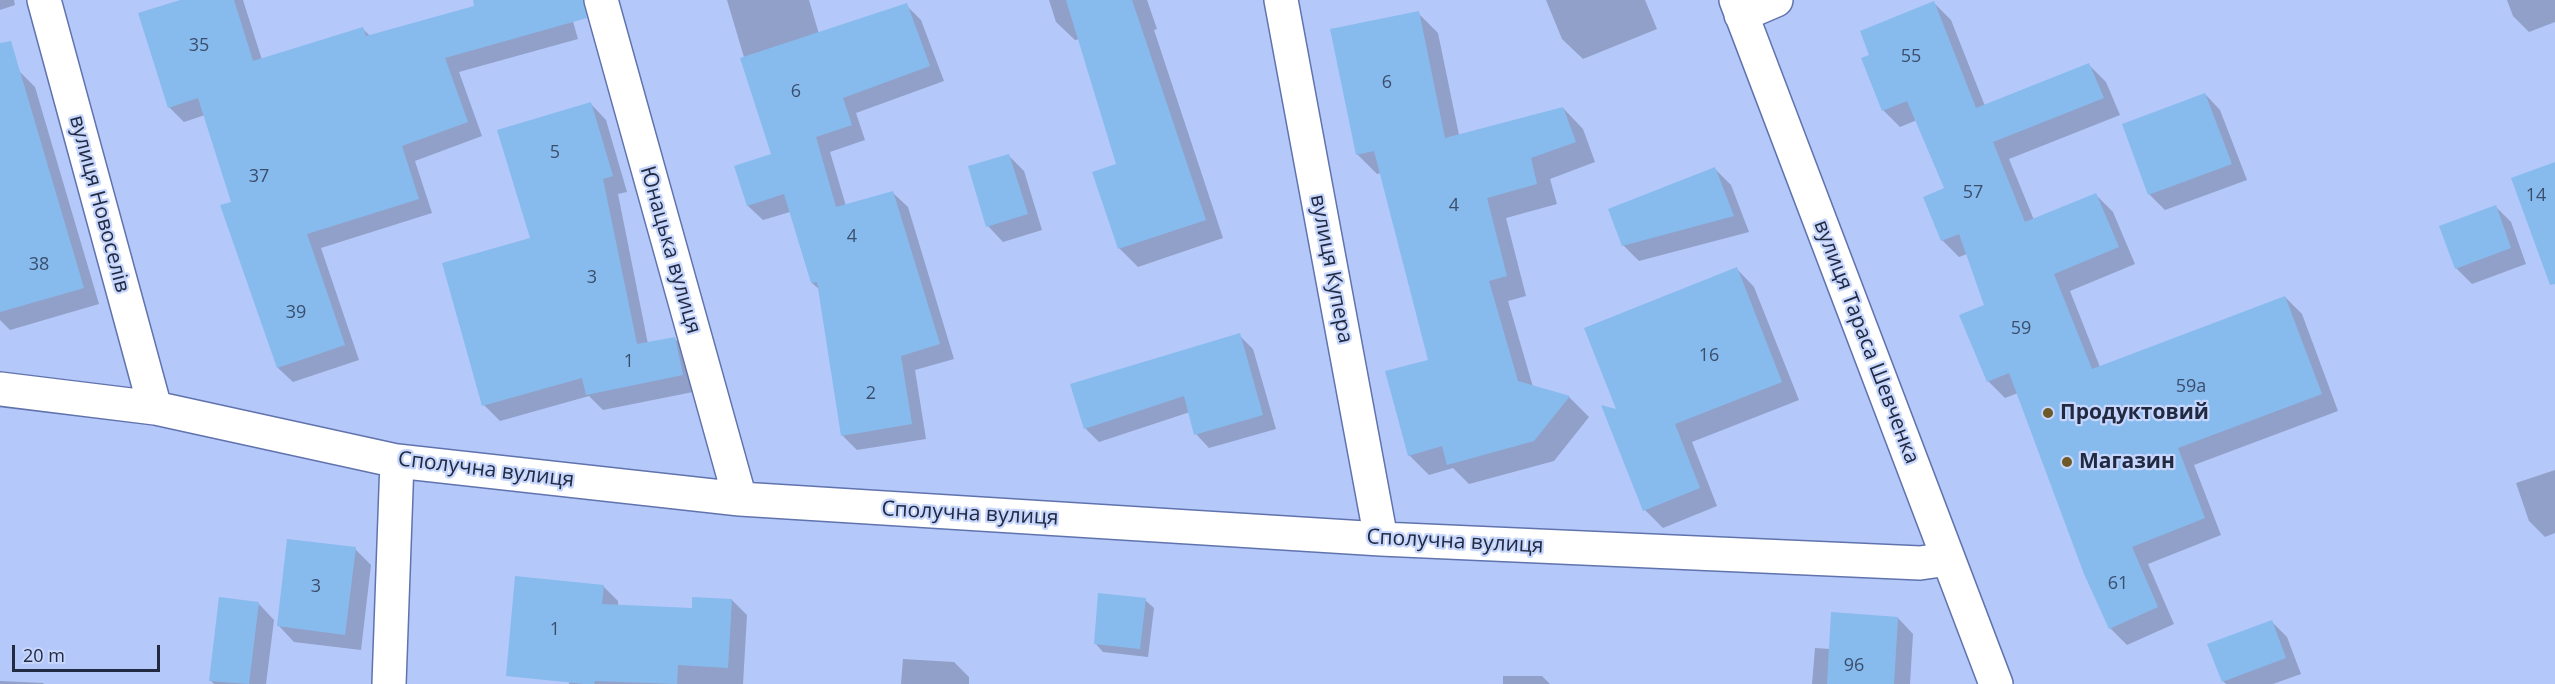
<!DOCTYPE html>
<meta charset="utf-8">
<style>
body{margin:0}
#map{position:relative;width:2555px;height:684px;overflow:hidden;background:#b5c8fa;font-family:"Open Sans",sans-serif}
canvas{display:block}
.scale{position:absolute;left:12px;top:645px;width:148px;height:27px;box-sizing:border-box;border:3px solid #222a42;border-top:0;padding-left:8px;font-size:18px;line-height:21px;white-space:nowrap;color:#222a42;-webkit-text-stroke:4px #c7d6fc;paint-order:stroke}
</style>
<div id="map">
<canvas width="2555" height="684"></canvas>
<div class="scale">20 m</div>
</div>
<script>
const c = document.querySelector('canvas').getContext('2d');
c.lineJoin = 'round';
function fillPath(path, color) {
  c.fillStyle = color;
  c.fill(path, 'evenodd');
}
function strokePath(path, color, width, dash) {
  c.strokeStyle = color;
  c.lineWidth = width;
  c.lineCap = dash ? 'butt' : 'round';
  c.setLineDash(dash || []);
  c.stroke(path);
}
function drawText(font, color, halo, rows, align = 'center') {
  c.font = font + ' "Open Sans",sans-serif';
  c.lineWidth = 4.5;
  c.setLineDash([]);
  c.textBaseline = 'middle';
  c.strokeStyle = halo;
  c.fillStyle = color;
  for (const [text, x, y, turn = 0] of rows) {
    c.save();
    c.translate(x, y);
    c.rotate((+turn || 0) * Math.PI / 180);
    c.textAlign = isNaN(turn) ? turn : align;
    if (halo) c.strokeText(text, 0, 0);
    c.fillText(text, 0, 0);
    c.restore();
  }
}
const shadow = new Path2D(`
 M 0,0 L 14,0 L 15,5 L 0,10 Z
 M 185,0 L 243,0 L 262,60 L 362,28 L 370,36 L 476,7 L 474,0 L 567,0 L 578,39 L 459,72 L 482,136 L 415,161 L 432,213 L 321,248 L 359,360 L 293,382 L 278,368 L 233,203 L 205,115 L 184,122 L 169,107 Z
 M 727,0 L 809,0 L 819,34 L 906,5 L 921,20 L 944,81 L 856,113 L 865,140 L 830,152 L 846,206 L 893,193 L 908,207 L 954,359 L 915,370 L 926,439 L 857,450 L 842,435 L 820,290 L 812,283 L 790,212 L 763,220 L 748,206 L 773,155 Z
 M 1049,0 L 1147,0 L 1157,29 L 1154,30 L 1223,238 L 1138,267 L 1119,248 L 1118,165 L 1080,39 L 1075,40 L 1056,22 Z
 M 1546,0 L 1645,0 L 1657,29 L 1583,59 L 1562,39 Z
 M 2507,0 L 2555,0 L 2555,22 L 2529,32 L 2513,16 Z
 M 1934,3 L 1951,20 L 1985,106 L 2089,65 L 2106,82 L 2120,115 L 2009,159 L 2034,220 L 2096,195 L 2113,212 L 2135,264 L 2070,291 L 2100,367 L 2285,297 L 2302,314 L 2338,411 L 2194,465 L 2221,535 L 2148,564 L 2174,624 L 2127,645 L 2110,628 L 2018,393 L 2005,398 L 1988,381 L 1986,306 L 1967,254 L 1959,257 L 1942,240 L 1946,189 L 1917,120 L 1900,127 L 1883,110 Z
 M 1418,13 L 1438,33 L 1459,135 L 1563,108 L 1583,129 L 1595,162 L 1550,179 L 1557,204 L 1506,218 L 1526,296 L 1508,301 L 1533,387 L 1569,397 L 1589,417 L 1554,461 L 1469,484 L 1453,468 L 1429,475 L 1409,455 L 1430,361 L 1381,173 L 1377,174 L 1357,154 Z
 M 19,71 L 35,87 L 99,304 L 10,330 L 0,320 L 0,77 Z
 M 2205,94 L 2220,110 L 2247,180 L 2165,210 L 2150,195 L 2124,124 Z
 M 591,104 L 606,120 L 627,192 L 618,194 L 648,344 L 674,338 L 690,354 L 698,391 L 603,410 L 589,396 L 500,421 L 484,405 L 531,239 Z
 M 1008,155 L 1024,171 L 1042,230 L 1003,242 L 988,226 Z
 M 1715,169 L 1731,185 L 1749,232 L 1639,261 L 1623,245 Z
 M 2495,206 L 2511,222 L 2526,264 L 2472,284 L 2456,268 Z
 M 1737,269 L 1754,287 L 1799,400 L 1692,442 L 1717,506 L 1663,528 L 1645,510 L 1618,411 Z
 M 1239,335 L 1253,349 L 1276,429 L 1209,448 L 1196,434 L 1190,412 L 1099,442 L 1086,429 L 1071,385 Z
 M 2555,470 L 2555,533 L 2545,537 L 2529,521 L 2516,483 Z
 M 355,549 L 371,565 L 361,650 L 294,642 L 279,626 Z
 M 603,586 L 618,601 L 618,606 L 693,609 L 732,600 L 747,615 L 743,684 L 569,684 L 570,674 Z
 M 1145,600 L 1154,608 L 1148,657 L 1103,652 L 1095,643 Z
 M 259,604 L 274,620 L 266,684 L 214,684 L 210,680 Z
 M 1898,618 L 1913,634 L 1910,684 L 1812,684 L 1815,648 L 1830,649 Z
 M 2271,621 L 2287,637 L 2301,674 L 2273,684 L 2226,684 L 2223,681 Z
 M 903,659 L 954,662 L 969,677 L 969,684 L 901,684 Z
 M 1503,676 L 1542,676 L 1550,684 L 1503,684 Z
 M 0,681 L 43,683 L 44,684 L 0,684 Z`);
const building = new Path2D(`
 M 180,0 L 234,0 L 253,61 L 363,27 L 366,36 L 474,6 L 473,0 L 583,0 L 587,18 L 445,58 L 468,122 L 402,146 L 419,199 L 307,234 L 345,345 L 277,368 L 220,205 L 231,202 L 198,98 L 168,108 L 138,13 Z
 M 1066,0 L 1132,0 L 1206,220 L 1118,249 L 1092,172 L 1116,164 Z
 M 1934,1 L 1976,108 L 2089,63 L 2104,98 L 1993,142 L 2025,222 L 2096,193 L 2119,247 L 2054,274 L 2092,369 L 2285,296 L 2322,394 L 2178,448 L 2205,518 L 2132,547 L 2158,607 L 2109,629 L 2084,574 L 2009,373 L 1987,382 L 1959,315 L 1984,305 L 1959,234 L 1941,241 L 1923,197 L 1944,188 L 1907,101 L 1882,111 L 1861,58 L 1869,55 L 1860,31 Z
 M 907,3 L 930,66 L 843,98 L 852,125 L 816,137 L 836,207 L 893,191 L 940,344 L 901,356 L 912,424 L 841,436 L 817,282 L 811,283 L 784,194 L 747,206 L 734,166 L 771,154 L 740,58 Z
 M 1419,11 L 1445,138 L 1563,107 L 1576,142 L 1531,158 L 1537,184 L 1487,198 L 1507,276 L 1489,281 L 1518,381 L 1570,396 L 1534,441 L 1447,465 L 1442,446 L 1408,456 L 1385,371 L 1428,360 L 1374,151 L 1356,155 L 1330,29 Z
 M 11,41 L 84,288 L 0,312 L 0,43 Z
 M 2205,93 L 2232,164 L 2148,195 L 2122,124 Z
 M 591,102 L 613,176 L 603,179 L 637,344 L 675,337 L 683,375 L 586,395 L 582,378 L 482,406 L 442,263 L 530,238 L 497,130 Z
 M 1009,154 L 1028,214 L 986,227 L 968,166 Z
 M 2555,162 L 2555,284 L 2550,285 L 2511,178 Z
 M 1715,167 L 1734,216 L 1622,246 L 1608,209 Z
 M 2496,205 L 2511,248 L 2455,269 L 2439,226 Z
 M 1737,267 L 1782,382 L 1675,424 L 1700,488 L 1643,511 L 1601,405 L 1616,409 L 1584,328 Z
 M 1240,333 L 1263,415 L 1194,435 L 1184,396 L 1084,429 L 1070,384 Z
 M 287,539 L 356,547 L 345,635 L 277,626 Z
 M 515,576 L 604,585 L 602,604 L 692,608 L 692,597 L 732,599 L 728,668 L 678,665 L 677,684 L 595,681 L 594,684 L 585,684 L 506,676 Z
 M 1098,593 L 1146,598 L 1140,649 L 1094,644 Z
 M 219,597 L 259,602 L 249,684 L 209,681 Z
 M 1831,612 L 1898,617 L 1894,684 L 1827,684 Z
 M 2272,620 L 2286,658 L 2222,682 L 2207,644 Z`);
const minor = new Path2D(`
 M 44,0 L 155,408
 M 601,0 L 740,499
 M 1281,0 L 1381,539
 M 1736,0 L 1996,684
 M 1741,15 L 1776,0
 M 0,389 L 155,408 L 397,461 L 740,499 L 1381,539 L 1920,563 L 1948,559
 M 389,684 L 397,461`);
const markers = [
 [2048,413,6,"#6d5a28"],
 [2067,462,6,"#6d5a28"]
];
const numberNames = [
 ["35",199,46],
 ["55",1911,57],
 ["6",1387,83],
 ["6",796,92],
 ["5",555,153],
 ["37",259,177],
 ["57",1973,193],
 ["14",2536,196],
 ["4",1454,206],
 ["4",852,237],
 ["38",39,265],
 ["3",592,278],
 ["39",296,313],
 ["59",2021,329],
 ["16",1709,356],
 ["1",629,362],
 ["59а",2191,387],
 ["2",871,394],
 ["61",2118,584],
 ["3",316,587],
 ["1",555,630],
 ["96",1854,666]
];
const streetNames = [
 ["вулиця Новоселів",99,204,75],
 ["Юнацька вулиця",670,250,74],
 ["вулиця Купера",1331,269,79],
 ["вулиця Тараса Шевченка",1866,342,69],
 ["Сполучна вулиця",486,470,7],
 ["Сполучна вулиця",970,514,3],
 ["Сполучна вулиця",1455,542,3]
];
const poiNames = [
 ["Продуктовий",2060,413],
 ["Магазин",2079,462]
];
fillPath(shadow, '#0003');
fillPath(building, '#87bbee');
strokePath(minor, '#6073ad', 36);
strokePath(minor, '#fff', 33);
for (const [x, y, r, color] of markers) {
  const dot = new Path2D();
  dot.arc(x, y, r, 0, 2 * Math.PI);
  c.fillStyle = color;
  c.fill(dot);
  strokePath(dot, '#c7d6fc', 2);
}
drawText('18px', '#3b4e6d', null, numberNames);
drawText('21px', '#222a42', '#c7d6fc', streetNames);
drawText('bold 21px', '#222a42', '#c7d6fc', poiNames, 'left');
</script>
